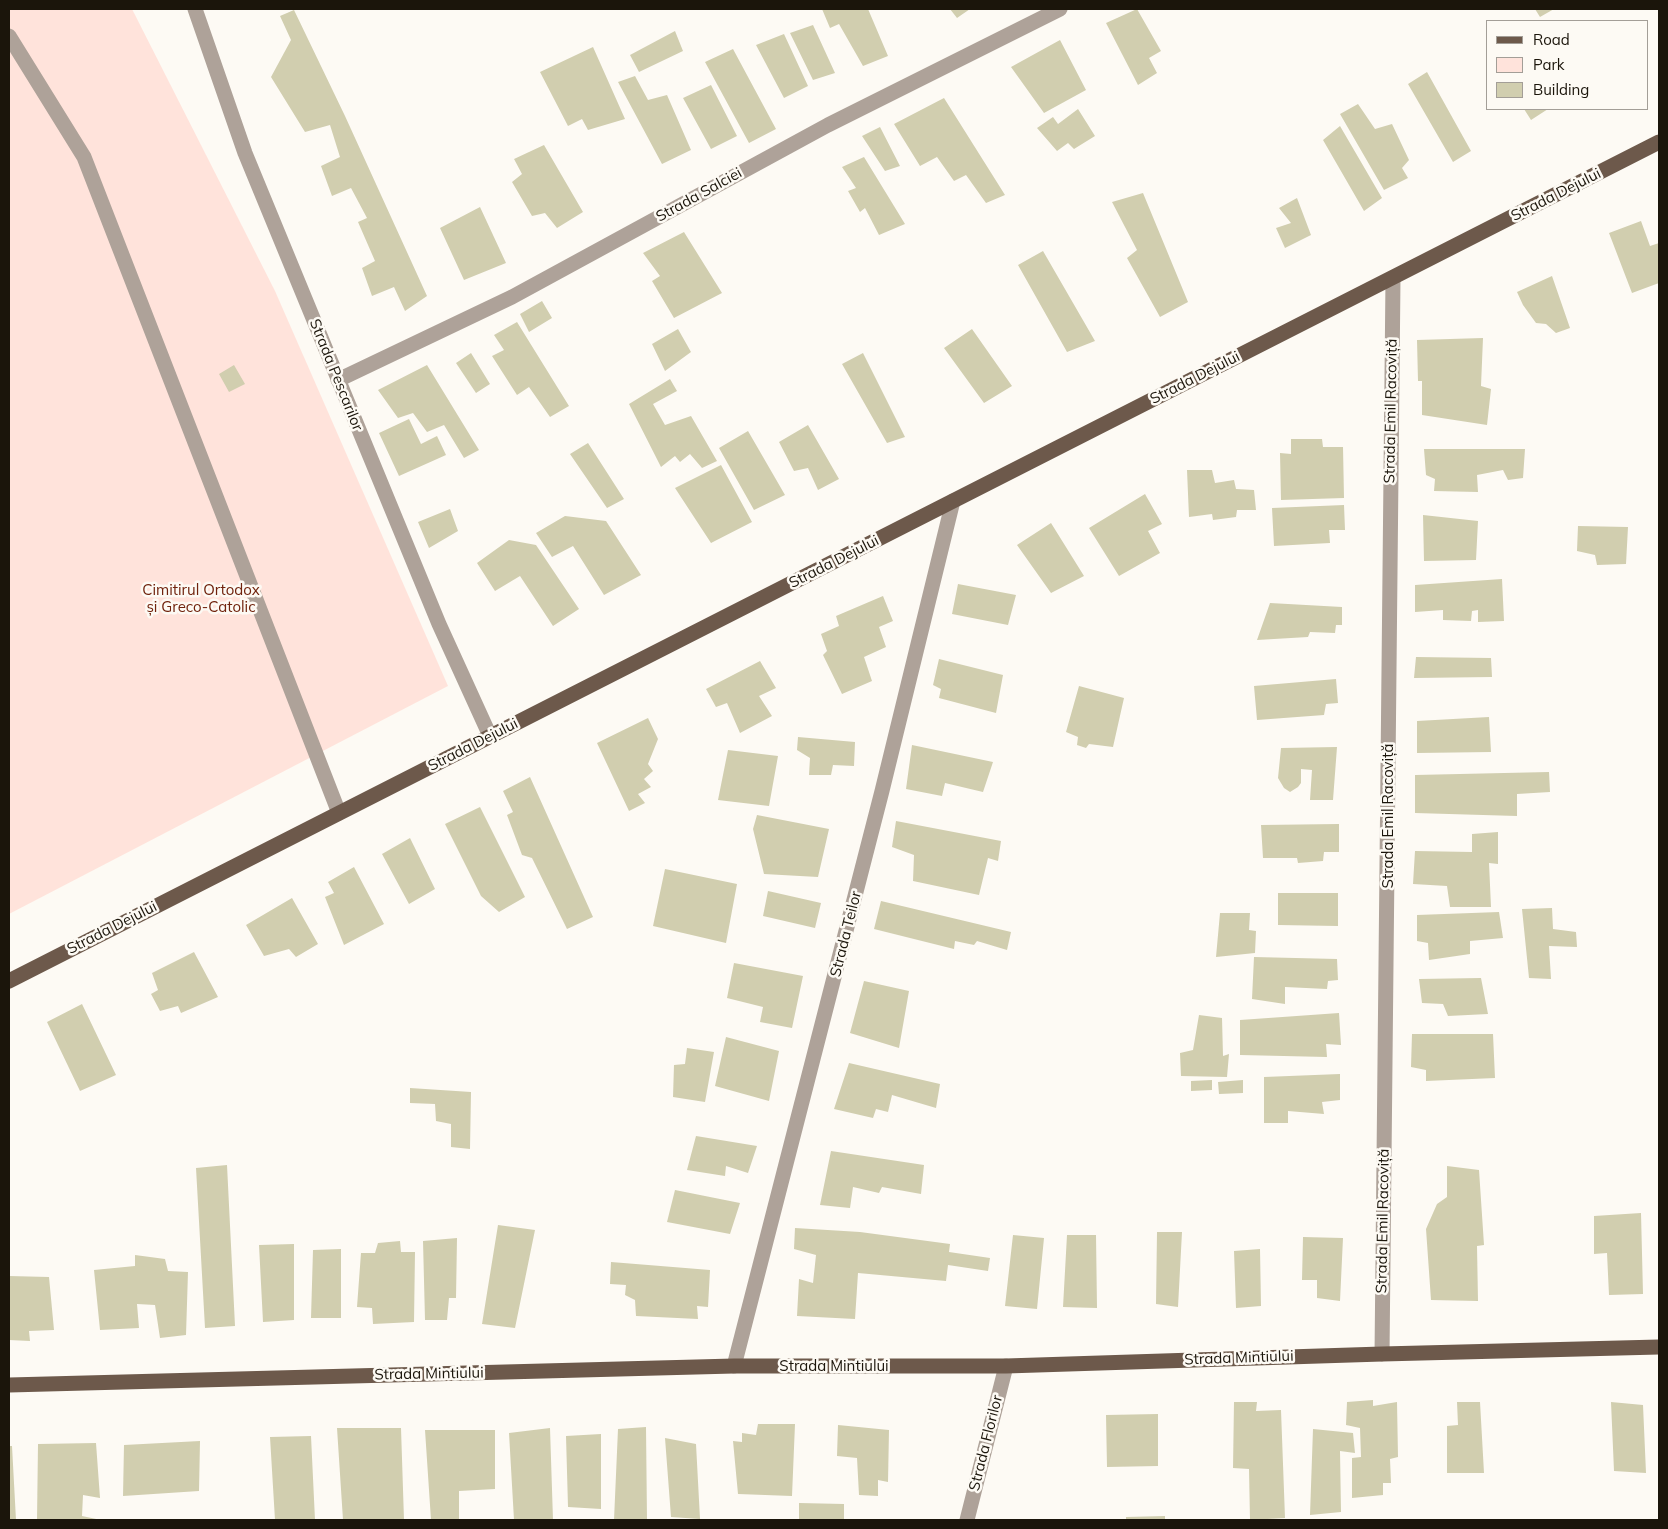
<!DOCTYPE html>
<meta charset="utf-8">
<style>
body{margin:0}
#map{position:relative;width:1668px;height:1529px;overflow:hidden;background:#fdfaf4;font-family:Mulish,sans-serif}
canvas{display:block}
.frame{position:absolute;inset:0;border:10px solid #1b150b;pointer-events:none}
.legend{position:absolute;left:1486px;top:20px;width:162px;height:90px;box-sizing:border-box;background:#fdfaf4;border:1px solid #a39e97;margin:0;padding:6px 9px;list-style:none;font-size:15px;color:#1b150b}
.legend li{display:flex;align-items:center;gap:10px;height:25px}
.legend b{width:25px;border:1px solid #a39e97}
</style>
<div id="map">
<canvas width="1668" height="1529"></canvas>
<div class="frame"></div>
<ul class="legend">
<li><b style="height:6px;background:#6d594b"></b>Road</li>
<li><b style="height:14px;background:#ffe3db"></b>Park</li>
<li><b style="height:14px;background:#d1ceaf"></b>Building</li>
</ul>
</div>
<script>
const c = document.querySelector('canvas').getContext('2d');
c.lineJoin = 'round';
function fillPath(path, color) {
  c.fillStyle = color;
  c.fill(path, 'evenodd');
}
function strokePath(path, color, width, dash) {
  c.strokeStyle = color;
  c.lineWidth = width;
  c.lineCap = dash ? 'butt' : 'round';
  c.setLineDash(dash || []);
  c.stroke(path);
}
function drawText(font, color, halo, rows, align = 'center') {
  c.font = font + ' Mulish,sans-serif';
  c.lineWidth = 5;
  c.setLineDash([]);
  c.textBaseline = 'middle';
  c.strokeStyle = halo;
  c.fillStyle = color;
  for (const [text, x, y, turn = 0] of rows) {
    c.save();
    c.translate(x, y);
    c.rotate((+turn || 0) * Math.PI / 180);
    c.textAlign = isNaN(turn) ? turn : align;
    if (halo) c.strokeText(text, 0, 0);
    c.fillText(text, 0, 0);
    c.restore();
  }
}
const green = new Path2D(`
 M 9,9 L 132,9 L 275,291 L 448,686 L 9,914 Z`);
const building = new Path2D(`
 M 822,9 L 868,9 L 888,56 L 863,66 L 839,24 L 830,28 Z
 M 950,9 L 970,9 L 957,18 Z
 M 1137,9 L 1161,51 L 1149,58 L 1157,73 L 1138,85 L 1106,23 Z
 M 1535,9 L 1554,9 L 1540,17 Z
 M 294,10 L 345,116 L 427,296 L 405,311 L 394,287 L 372,296 L 362,268 L 375,261 L 358,222 L 367,218 L 351,188 L 332,196 L 321,166 L 340,157 L 330,125 L 305,132 L 271,77 L 291,40 L 280,16 Z
 M 813,25 L 835,73 L 813,80 L 790,33 Z
 M 675,31 L 683,51 L 639,72 L 630,55 Z
 M 784,34 L 808,86 L 784,98 L 756,45 Z
 M 1060,40 L 1086,90 L 1044,113 L 1011,67 Z
 M 593,47 L 625,119 L 588,130 L 582,119 L 568,126 L 540,72 Z
 M 733,49 L 776,129 L 749,143 L 705,62 Z
 M 1427,72 L 1471,151 L 1453,162 L 1408,84 Z
 M 635,76 L 648,100 L 667,95 L 691,150 L 662,164 L 618,82 Z
 M 711,85 L 737,136 L 711,149 L 683,98 Z
 M 944,98 L 1005,195 L 986,203 L 966,175 L 954,181 L 937,157 L 920,166 L 894,124 Z
 M 1358,104 L 1375,129 L 1392,124 L 1409,160 L 1402,168 L 1408,178 L 1384,190 L 1340,114 Z
 M 1078,109 L 1095,136 L 1074,149 L 1068,143 L 1057,151 L 1037,128 L 1053,117 L 1058,124 Z
 M 1524,109 L 1548,109 L 1531,120 Z
 M 1340,126 L 1382,198 L 1364,211 L 1323,140 Z
 M 880,127 L 900,166 L 885,171 L 862,136 Z
 M 544,145 L 583,212 L 557,228 L 545,213 L 532,216 L 512,182 L 522,174 L 514,159 Z
 M 864,157 L 905,224 L 879,235 L 865,208 L 860,212 L 848,191 L 856,188 L 842,167 Z
 M 1143,193 L 1188,302 L 1160,317 L 1127,258 L 1137,250 L 1112,202 Z
 M 1297,198 L 1311,235 L 1285,248 L 1276,228 L 1291,223 L 1279,208 Z
 M 480,207 L 506,263 L 464,280 L 440,228 Z
 M 1641,221 L 1650,246 L 1659,243 L 1659,283 L 1632,293 L 1609,233 Z
 M 684,232 L 722,293 L 674,318 L 652,281 L 660,276 L 643,253 Z
 M 1043,251 L 1095,341 L 1067,352 L 1018,265 Z
 M 1552,276 L 1570,328 L 1556,333 L 1546,324 L 1536,323 L 1523,305 L 1517,292 Z
 M 542,301 L 552,318 L 529,332 L 520,314 Z
 M 517,322 L 569,406 L 550,417 L 529,387 L 517,395 L 492,356 L 504,350 L 494,335 Z
 M 678,329 L 691,352 L 665,371 L 652,344 Z
 M 972,329 L 1012,386 L 984,403 L 944,348 Z
 M 1483,338 L 1481,386 L 1491,389 L 1487,425 L 1422,415 L 1422,381 L 1418,381 L 1417,340 Z
 M 471,353 L 490,384 L 476,393 L 456,363 Z
 M 863,353 L 905,437 L 887,443 L 842,364 Z
 M 234,365 L 245,384 L 229,392 L 219,374 Z
 M 427,365 L 479,450 L 464,458 L 444,425 L 427,432 L 413,413 L 398,418 L 378,390 Z
 M 670,379 L 677,391 L 653,404 L 665,425 L 691,416 L 717,461 L 702,468 L 690,454 L 680,462 L 675,456 L 661,467 L 629,404 Z
 M 409,419 L 421,444 L 437,436 L 446,455 L 399,476 L 379,433 Z
 M 808,425 L 839,479 L 818,490 L 808,468 L 794,471 L 779,442 Z
 M 748,431 L 785,495 L 754,510 L 719,448 Z
 M 1291,439 L 1322,439 L 1323,447 L 1343,447 L 1344,498 L 1281,500 L 1280,453 L 1291,454 Z
 M 588,443 L 624,499 L 607,508 L 570,454 Z
 M 1424,449 L 1525,449 L 1523,478 L 1508,480 L 1503,470 L 1477,475 L 1478,492 L 1434,491 L 1435,479 L 1426,475 Z
 M 721,465 L 752,522 L 711,543 L 675,488 Z
 M 1187,470 L 1212,470 L 1215,483 L 1234,480 L 1236,489 L 1254,490 L 1256,510 L 1237,510 L 1236,517 L 1213,520 L 1212,514 L 1189,517 Z
 M 1145,494 L 1162,524 L 1148,531 L 1160,553 L 1119,576 L 1089,528 Z
 M 1344,505 L 1345,530 L 1329,530 L 1330,543 L 1274,546 L 1272,508 Z
 M 450,509 L 458,531 L 429,548 L 418,522 Z
 M 1423,515 L 1478,521 L 1476,560 L 1424,561 Z
 M 565,516 L 606,521 L 641,575 L 604,595 L 573,546 L 552,557 L 536,533 Z
 M 1051,523 L 1084,576 L 1051,593 L 1017,545 Z
 M 1578,526 L 1628,527 L 1626,564 L 1597,565 L 1595,555 L 1577,551 Z
 M 509,540 L 536,545 L 579,609 L 553,626 L 520,576 L 495,591 L 477,563 Z
 M 1502,579 L 1504,621 L 1478,622 L 1478,610 L 1472,611 L 1471,621 L 1443,620 L 1443,610 L 1415,612 L 1415,585 Z
 M 958,584 L 1016,595 L 1008,625 L 952,614 Z
 M 883,596 L 893,621 L 879,627 L 886,647 L 864,657 L 872,681 L 842,694 L 823,655 L 827,651 L 821,634 L 839,626 L 836,616 Z
 M 1270,603 L 1342,607 L 1342,625 L 1336,625 L 1335,633 L 1310,632 L 1308,637 L 1257,640 Z
 M 1416,657 L 1491,658 L 1492,677 L 1414,678 Z
 M 939,659 L 1003,675 L 996,713 L 939,698 L 941,689 L 933,685 Z
 M 760,661 L 776,688 L 759,696 L 772,716 L 740,733 L 727,703 L 716,707 L 706,689 Z
 M 1336,679 L 1338,703 L 1326,704 L 1324,715 L 1257,720 L 1254,686 Z
 M 1079,686 L 1124,698 L 1113,747 L 1089,744 L 1086,748 L 1077,745 L 1078,737 L 1066,732 Z
 M 1489,717 L 1491,752 L 1417,753 L 1417,721 Z
 M 648,718 L 658,739 L 648,764 L 653,771 L 644,779 L 651,787 L 638,794 L 645,803 L 629,811 L 597,743 Z
 M 798,737 L 855,742 L 854,766 L 833,765 L 831,775 L 809,775 L 810,758 L 797,750 Z
 M 912,745 L 993,762 L 983,792 L 945,783 L 942,796 L 906,789 Z
 M 1337,747 L 1333,800 L 1310,800 L 1312,770 L 1301,769 L 1301,783 L 1298,787 L 1290,792 L 1284,788 L 1278,778 L 1281,748 Z
 M 728,750 L 778,756 L 769,806 L 718,800 Z
 M 1549,772 L 1550,792 L 1517,794 L 1517,816 L 1415,813 L 1415,775 Z
 M 530,777 L 593,917 L 567,929 L 532,858 L 522,855 L 507,815 L 513,812 L 503,791 Z
 M 480,807 L 525,897 L 499,912 L 481,896 L 445,824 Z
 M 757,815 L 829,829 L 818,877 L 764,874 L 753,829 Z
 M 896,821 L 1001,841 L 998,861 L 988,858 L 979,895 L 913,881 L 914,855 L 892,847 Z
 M 1339,824 L 1339,852 L 1324,852 L 1323,861 L 1298,863 L 1297,858 L 1263,858 L 1261,825 Z
 M 1498,832 L 1498,864 L 1489,863 L 1491,907 L 1450,907 L 1447,886 L 1413,884 L 1415,851 L 1472,852 L 1472,834 Z
 M 410,838 L 435,889 L 409,904 L 382,854 Z
 M 354,867 L 384,924 L 344,945 L 325,897 L 334,893 L 328,882 Z
 M 665,869 L 737,884 L 726,943 L 653,926 Z
 M 768,891 L 821,903 L 815,928 L 763,916 Z
 M 1278,893 L 1338,893 L 1338,926 L 1278,925 Z
 M 292,898 L 318,944 L 296,957 L 289,949 L 264,956 L 246,925 Z
 M 881,901 L 1011,932 L 1007,950 L 977,941 L 974,945 L 955,941 L 954,949 L 874,929 Z
 M 1552,908 L 1553,929 L 1576,932 L 1577,947 L 1549,946 L 1551,979 L 1529,978 L 1522,909 Z
 M 1499,912 L 1503,938 L 1470,941 L 1470,954 L 1429,960 L 1428,943 L 1417,941 L 1417,915 Z
 M 1220,913 L 1250,913 L 1249,930 L 1256,931 L 1255,953 L 1216,957 Z
 M 194,952 L 218,997 L 181,1013 L 178,1006 L 160,1011 L 151,994 L 158,990 L 152,973 Z
 M 1254,957 L 1337,959 L 1338,980 L 1328,981 L 1327,989 L 1285,987 L 1285,1004 L 1252,999 Z
 M 734,963 L 803,976 L 792,1028 L 760,1022 L 763,1007 L 727,998 Z
 M 1481,978 L 1488,1014 L 1448,1016 L 1443,1004 L 1422,1003 L 1419,979 Z
 M 864,981 L 909,991 L 899,1048 L 850,1033 Z
 M 82,1004 L 116,1075 L 80,1091 L 47,1022 Z
 M 1339,1013 L 1341,1045 L 1326,1044 L 1327,1057 L 1240,1055 L 1240,1020 Z
 M 1199,1015 L 1222,1018 L 1223,1056 L 1229,1054 L 1227,1077 L 1181,1076 L 1180,1053 L 1193,1050 Z
 M 1412,1034 L 1493,1034 L 1495,1078 L 1426,1081 L 1426,1070 L 1411,1067 Z
 M 726,1037 L 779,1051 L 769,1101 L 715,1086 Z
 M 687,1048 L 714,1052 L 705,1102 L 673,1097 L 674,1065 L 685,1064 Z
 M 849,1063 L 940,1084 L 936,1108 L 892,1095 L 888,1112 L 876,1109 L 873,1118 L 834,1109 Z
 M 1340,1074 L 1340,1100 L 1322,1102 L 1324,1114 L 1288,1111 L 1288,1123 L 1264,1123 L 1264,1077 Z
 M 1212,1080 L 1212,1090 L 1191,1091 L 1191,1081 Z
 M 1243,1080 L 1243,1093 L 1219,1094 L 1218,1082 Z
 M 410,1088 L 471,1092 L 470,1149 L 451,1147 L 451,1124 L 436,1121 L 435,1104 L 410,1103 Z
 M 696,1136 L 757,1146 L 748,1173 L 726,1166 L 725,1176 L 687,1170 Z
 M 831,1151 L 924,1165 L 921,1194 L 882,1187 L 879,1193 L 853,1187 L 850,1208 L 820,1205 Z
 M 227,1165 L 235,1326 L 205,1328 L 196,1168 Z
 M 1447,1166 L 1479,1170 L 1484,1245 L 1477,1246 L 1478,1301 L 1431,1300 L 1426,1229 L 1437,1204 L 1447,1197 Z
 M 675,1190 L 740,1203 L 730,1234 L 667,1222 Z
 M 1641,1213 L 1643,1294 L 1609,1295 L 1607,1253 L 1594,1254 L 1594,1216 Z
 M 498,1225 L 535,1230 L 515,1328 L 482,1324 Z
 M 795,1228 L 860,1232 L 950,1244 L 949,1252 L 990,1258 L 988,1271 L 948,1265 L 946,1281 L 858,1273 L 855,1319 L 797,1316 L 799,1279 L 813,1283 L 816,1255 L 794,1249 Z
 M 1157,1232 L 1182,1232 L 1178,1307 L 1156,1304 Z
 M 1013,1235 L 1044,1238 L 1037,1309 L 1005,1306 Z
 M 1067,1235 L 1096,1235 L 1097,1308 L 1063,1307 Z
 M 1303,1237 L 1343,1238 L 1340,1301 L 1317,1298 L 1317,1280 L 1302,1280 Z
 M 457,1238 L 456,1298 L 449,1298 L 447,1320 L 425,1320 L 423,1241 Z
 M 400,1241 L 401,1252 L 415,1252 L 414,1322 L 373,1324 L 372,1308 L 357,1307 L 361,1253 L 375,1253 L 378,1243 Z
 M 294,1244 L 294,1320 L 263,1322 L 259,1245 Z
 M 341,1249 L 341,1318 L 311,1318 L 313,1250 Z
 M 1260,1249 L 1261,1306 L 1236,1308 L 1234,1251 Z
 M 135,1255 L 165,1259 L 168,1271 L 188,1272 L 186,1335 L 160,1338 L 155,1305 L 137,1304 L 139,1328 L 100,1330 L 94,1270 L 135,1266 Z
 M 611,1262 L 710,1270 L 708,1307 L 697,1306 L 698,1319 L 636,1316 L 635,1300 L 625,1295 L 626,1285 L 610,1284 Z
 M 9,1276 L 49,1277 L 54,1330 L 29,1331 L 30,1341 L 9,1340 Z
 M 1373,1400 L 1373,1406 L 1397,1402 L 1398,1457 L 1390,1459 L 1391,1483 L 1383,1483 L 1383,1495 L 1352,1498 L 1352,1458 L 1361,1457 L 1360,1428 L 1346,1425 L 1347,1402 Z
 M 1234,1402 L 1257,1402 L 1256,1411 L 1281,1410 L 1285,1518 L 1250,1520 L 1249,1469 L 1233,1468 Z
 M 1457,1402 L 1480,1402 L 1484,1473 L 1447,1473 L 1447,1426 L 1458,1425 Z
 M 1611,1402 L 1643,1405 L 1646,1473 L 1614,1471 Z
 M 1158,1414 L 1158,1466 L 1107,1467 L 1106,1415 Z
 M 758,1424 L 795,1424 L 792,1496 L 738,1494 L 733,1441 L 742,1442 L 742,1433 L 756,1435 Z
 M 838,1425 L 889,1430 L 888,1482 L 878,1480 L 878,1496 L 859,1495 L 857,1458 L 837,1456 Z
 M 646,1427 L 647,1520 L 614,1520 L 618,1429 Z
 M 337,1428 L 401,1428 L 404,1520 L 343,1520 Z
 M 550,1428 L 553,1520 L 514,1520 L 509,1433 Z
 M 1313,1429 L 1353,1433 L 1355,1453 L 1340,1451 L 1341,1512 L 1310,1515 Z
 M 425,1430 L 495,1430 L 495,1489 L 459,1491 L 459,1520 L 431,1520 Z
 M 601,1434 L 601,1509 L 568,1507 L 566,1436 Z
 M 311,1436 L 315,1520 L 275,1520 L 270,1437 Z
 M 665,1438 L 696,1444 L 700,1519 L 671,1517 Z
 M 200,1441 L 199,1491 L 123,1496 L 124,1445 Z
 M 96,1443 L 100,1498 L 83,1495 L 82,1516 L 101,1520 L 37,1520 L 38,1444 Z
 M 9,1446 L 12,1446 L 16,1520 L 9,1520 Z
 M 799,1503 L 844,1504 L 844,1520 L 799,1520 Z
 M 1165,1516 L 1165,1520 L 1126,1520 L 1126,1517 Z`);
const minor = new Path2D(`
 M 195,9 L 245,153 L 439,624 L 490,736
 M 9,36 L 84,157 L 339,813
 M 338,380 L 512,297 L 828,125 L 1060,9
 M 1382,1354 L 1393,278
 M 734,1366 L 882,791 L 953,501
 M 967,1520 L 1006,1366`);
const major = new Path2D(`
 M 9,981 L 1659,142
 M 9,1385 L 734,1366 L 1006,1366 L 1382,1354 L 1659,1347`);
const streetNames = [
 ["Strada Salciei",699,195,-29],
 ["Strada Dejului",1556,195,-27],
 ["Strada Pescarilor",336,375,68],
 ["Strada Dejului",1195,378,-27],
 ["Strada Emil Racoviță",1391,411,-89],
 ["Strada Dejului",834,562,-27],
 ["Strada Dejului",473,745,-27],
 ["Strada Emil Racoviță",1388,816,-90],
 ["Strada Dejului",112,928,-27],
 ["Strada Teilor",846,934,-76],
 ["Strada Emil Racoviță",1383,1221,-89],
 ["Strada Mintiului",1239,1358,-2],
 ["Strada Mintiului",834,1366],
 ["Strada Mintiului",429,1374,-1],
 ["Strada Florilor",986,1443,-76]
];
const parkNames = [
 ["Cimitirul Ortodox",201,590],
 ["și Greco-Catolic",201,607]
];
fillPath(green, '#ffe3db');
fillPath(building, '#d1ceaf');
strokePath(minor, '#aea299', 15);
strokePath(major, '#6d594b', 15);
drawText('15px', '#1b150b', '#fdfaf4', streetNames);
drawText('15px', '#70230d', '#fdfaf4', parkNames);
</script>
